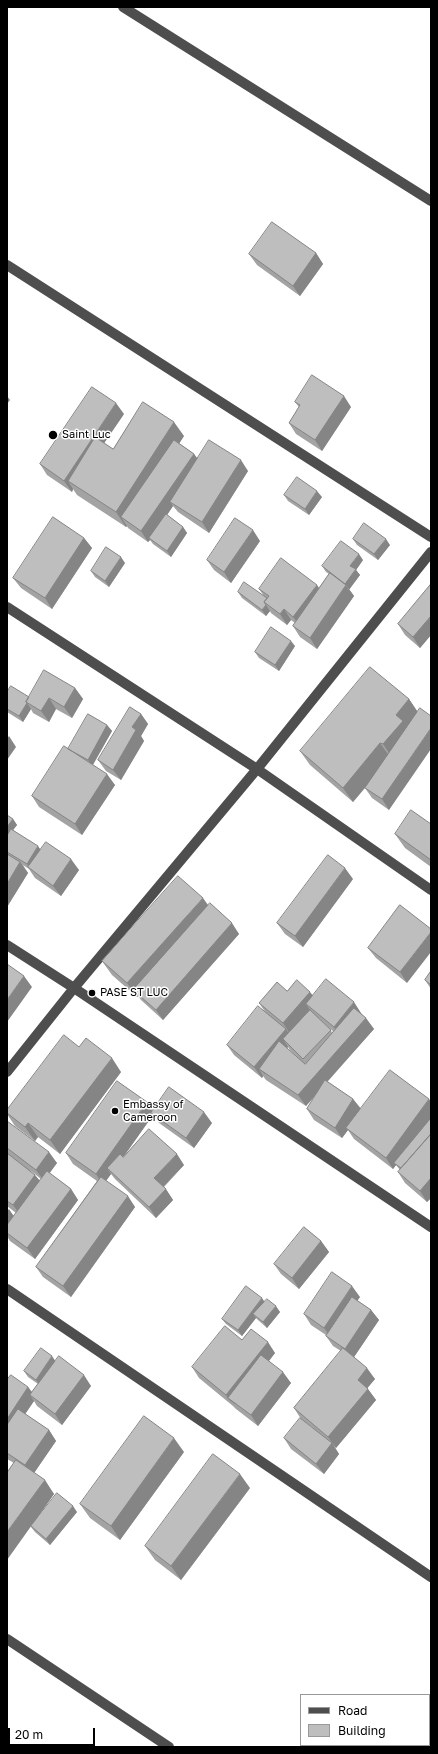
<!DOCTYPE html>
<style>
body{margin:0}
#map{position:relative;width:438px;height:1754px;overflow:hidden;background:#fff;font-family:"Golos Text",sans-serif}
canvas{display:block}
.frame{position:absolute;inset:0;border:8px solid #000;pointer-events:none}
.legend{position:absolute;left:300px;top:1694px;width:130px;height:52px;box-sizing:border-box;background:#fff;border:1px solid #999;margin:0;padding:5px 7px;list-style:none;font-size:12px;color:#000}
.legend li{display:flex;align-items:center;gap:8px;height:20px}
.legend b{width:20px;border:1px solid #999}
.scale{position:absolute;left:8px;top:1728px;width:87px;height:18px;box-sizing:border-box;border:2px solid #000;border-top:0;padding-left:5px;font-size:12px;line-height:14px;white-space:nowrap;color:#000;-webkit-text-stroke:3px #fff;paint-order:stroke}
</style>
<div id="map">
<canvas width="438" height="1754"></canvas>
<div class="frame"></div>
<ul class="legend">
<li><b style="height:5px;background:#4e4e4e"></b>Road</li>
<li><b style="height:11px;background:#bebebe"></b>Building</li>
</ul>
<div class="scale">20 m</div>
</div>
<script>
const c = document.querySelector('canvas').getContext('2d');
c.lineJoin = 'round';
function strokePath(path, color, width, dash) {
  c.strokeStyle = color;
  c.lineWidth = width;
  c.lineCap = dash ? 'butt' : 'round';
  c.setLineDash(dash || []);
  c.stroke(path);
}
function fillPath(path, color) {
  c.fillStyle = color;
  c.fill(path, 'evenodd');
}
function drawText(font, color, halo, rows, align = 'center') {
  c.font = font + ' "Golos Text",sans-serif';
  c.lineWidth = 3;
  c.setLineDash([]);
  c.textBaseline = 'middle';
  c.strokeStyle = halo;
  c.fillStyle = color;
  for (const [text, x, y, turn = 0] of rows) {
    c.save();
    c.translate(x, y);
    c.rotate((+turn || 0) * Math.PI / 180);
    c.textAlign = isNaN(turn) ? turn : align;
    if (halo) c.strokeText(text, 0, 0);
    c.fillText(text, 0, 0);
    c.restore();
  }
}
const minor = new Path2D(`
 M 123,7 L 431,201
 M 7,265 L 431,537
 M 7,607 L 257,769 L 431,890
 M 7,945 L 74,988 L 431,1227
 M 7,1072 L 74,988 L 257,769 L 431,552
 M 7,1289 L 431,1577
 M 7,1639 L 169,1747`);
const wall = new Path2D(`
 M 316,253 L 323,264 L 300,296 L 257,265 L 249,254 Z
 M 295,402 L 351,407 L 322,451 L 296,434 L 289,423 L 299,407 Z
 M 124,414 L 104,443 L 113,449 L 184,436 L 179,443 L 194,454 L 197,458 L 248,471 L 209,533 L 178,512 L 173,506 L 167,515 L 183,527 L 187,533 L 171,557 L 153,544 L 150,540 L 148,542 L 128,528 L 127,526 L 126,527 L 77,495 L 73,489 L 72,492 L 47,475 L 40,464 Z
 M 284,495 L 322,497 L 309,515 L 288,501 Z
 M 84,538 L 92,548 L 52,609 L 21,588 L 13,578 Z
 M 353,539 L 390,545 L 378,560 L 357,545 Z
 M 260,541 L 231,583 L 214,570 L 207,560 Z
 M 363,560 L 356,570 L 360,575 L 349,589 L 354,596 L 317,649 L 300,637 L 293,626 L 295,623 L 291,620 L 287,625 L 271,613 L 270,611 L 266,616 L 242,598 L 238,592 L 264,596 L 259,589 L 319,588 L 329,574 L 326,572 L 322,566 Z
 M 125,563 L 109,587 L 95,577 L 91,571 Z
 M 431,584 L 431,635 L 420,648 L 405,635 L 398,624 Z
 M 295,646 L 279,671 L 259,658 L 255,652 Z
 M 75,688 L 83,699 L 72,718 L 56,709 L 49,722 L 33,713 L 31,709 L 23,722 L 7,712 L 7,692 L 29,697 Z
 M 409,699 L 417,711 L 389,810 L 372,798 L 365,788 L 366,787 L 353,802 L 310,765 L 300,751 Z
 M 141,714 L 148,724 L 141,736 L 144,741 L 121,780 L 106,771 L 98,760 Z
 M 107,725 L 112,731 L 93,765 L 115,785 L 82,835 L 39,807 L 32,796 L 68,749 Z
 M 7,815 L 13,819 L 17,825 L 13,830 L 40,849 L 79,870 L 61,896 L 35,878 L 29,869 L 23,865 L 28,873 L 7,907 Z
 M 431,824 L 431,867 L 405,848 L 395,834 Z
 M 353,879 L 303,947 L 285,934 L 277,923 Z
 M 208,905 L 239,934 L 163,1020 L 141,1000 L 138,996 L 137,997 L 112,975 L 102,961 Z
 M 400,905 L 407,983 L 376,958 L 368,948 Z
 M 431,971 L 431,989 L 425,980 Z
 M 287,991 L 313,995 L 361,1013 L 374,1029 L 327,1081 L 353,1099 L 361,1109 L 431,1102 L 431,1198 L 427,1202 L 405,1183 L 398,1172 L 400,1170 L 396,1165 L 393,1169 L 354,1139 L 348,1130 L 342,1138 L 314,1120 L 307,1109 L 317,1093 L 306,1106 L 266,1080 L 263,1076 L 262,1078 L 234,1055 L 227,1045 L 266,1013 L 259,1003 ZM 320,1020 L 333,1031 L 332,1033 L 331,1030 ZM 288,1047 L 290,1050 L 299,1058 L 287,1048 Z
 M 79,1047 L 121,1072 L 60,1154 L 38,1137 L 35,1141 L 15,1126 L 7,1114 L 7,1110 Z
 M 153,1111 L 212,1123 L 194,1148 L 159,1123 L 153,1115 L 124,1156 L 184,1165 L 164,1187 L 173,1200 L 156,1218 L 115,1179 L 111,1174 L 106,1181 L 135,1207 L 71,1297 L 43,1277 L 36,1267 L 97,1181 L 73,1164 L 66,1153 Z
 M 7,1121 L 57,1163 L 49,1173 L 71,1189 L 78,1200 L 35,1259 L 10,1241 L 7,1236 L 7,1208 L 14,1216 L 16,1213 L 7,1206 ZM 30,1170 L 41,1179 L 40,1181 Z
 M 321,1241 L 329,1252 L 299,1289 L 281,1274 L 274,1264 Z
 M 360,1297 L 357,1300 L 371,1310 L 379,1320 L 354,1357 L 375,1379 L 367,1388 L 376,1400 L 336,1448 L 334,1446 L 339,1454 L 324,1474 L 291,1449 L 284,1438 L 313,1428 L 301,1419 L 294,1408 L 341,1351 L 333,1346 L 326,1336 L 326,1335 L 311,1325 L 304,1314 Z
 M 264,1301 L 280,1312 L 267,1328 L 258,1320 L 256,1318 L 242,1336 L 226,1324 L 222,1319 Z
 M 242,1340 L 275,1353 L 269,1361 L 291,1383 L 258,1426 L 236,1409 L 233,1406 L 199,1378 L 192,1367 Z
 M 55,1361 L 91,1386 L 62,1425 L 37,1406 L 34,1401 L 25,1414 L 49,1430 L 56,1441 L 34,1473 L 54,1494 L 38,1517 L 77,1512 L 50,1545 L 35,1532 L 31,1527 L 8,1471 L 14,1463 L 7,1459 L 7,1380 L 28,1387 L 32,1392 L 38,1384 L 28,1377 L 24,1371 Z
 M 184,1452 L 120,1540 L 90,1518 L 80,1504 Z
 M 250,1488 L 181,1580 L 155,1560 L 145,1546 Z`);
const shadedWall = new Path2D(`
 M 316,253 L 323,264 L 300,296 L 293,286 Z
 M 7,396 L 10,400 L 7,404 Z
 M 344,396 L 351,407 L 322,451 L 315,440 Z
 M 116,403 L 124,414 L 75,486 L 68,481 L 73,489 L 72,492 L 64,481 Z
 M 174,422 L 184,436 L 129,523 L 121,517 L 127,526 L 126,527 L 116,512 Z
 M 194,454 L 202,465 L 170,502 L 173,506 L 151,539 L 149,538 L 150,540 L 148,542 L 141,531 Z
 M 241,460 L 248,471 L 209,533 L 202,522 Z
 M 317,491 L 322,497 L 309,515 L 305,509 Z
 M 183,527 L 187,533 L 171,557 L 167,551 Z
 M 253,530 L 260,541 L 231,583 L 224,572 Z
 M 84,538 L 92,548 L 52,609 L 45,598 Z
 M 386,539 L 390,545 L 378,560 L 374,554 Z
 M 359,554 L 363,560 L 356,570 L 360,575 L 349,590 L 345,584 L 350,566 Z
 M 121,557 L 125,563 L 109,587 L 105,581 Z
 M 317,585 L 324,595 L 301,627 L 293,617 Z
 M 346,585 L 354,596 L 317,649 L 310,638 Z
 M 266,605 L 270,611 L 266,616 L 262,610 Z
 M 284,609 L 291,620 L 287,625 L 280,614 Z
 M 431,616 L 431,635 L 420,648 L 413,637 Z
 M 291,641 L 295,646 L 279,671 L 275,665 Z
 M 75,688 L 83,699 L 72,718 L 64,707 Z
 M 49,698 L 56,709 L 49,722 L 41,711 Z
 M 409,699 L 419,714 L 393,759 L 383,744 L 396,715 Z
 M 27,703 L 31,709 L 23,722 L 19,716 Z
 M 141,714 L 148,724 L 141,736 L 144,741 L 121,780 L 113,770 L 132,727 Z
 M 107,725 L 112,731 L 92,766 L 88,760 Z
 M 431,728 L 431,749 L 389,810 L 382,799 Z
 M 9,736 L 16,747 L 7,760 L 7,739 Z
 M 380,743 L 390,757 L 353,802 L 343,788 Z
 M 107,774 L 115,785 L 82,835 L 75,824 Z
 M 13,819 L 17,825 L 7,838 L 7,827 Z
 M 38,846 L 42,852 L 31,870 L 27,864 Z
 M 71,859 L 79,870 L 61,896 L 53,886 Z
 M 20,862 L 28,873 L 7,907 L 7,884 Z
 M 345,868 L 353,879 L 303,947 L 295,936 Z
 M 203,898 L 213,912 L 133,990 L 138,996 L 137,997 L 127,983 Z
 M 232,923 L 239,934 L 163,1020 L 156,1010 Z
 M 431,932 L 431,952 L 407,983 L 400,972 Z
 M 24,976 L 32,987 L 7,1022 L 7,1000 Z
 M 310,992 L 318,1002 L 306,1004 L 311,1011 L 290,1034 L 283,1023 Z
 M 354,1002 L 361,1013 L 341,1038 L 334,1027 Z
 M 366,1018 L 374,1029 L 306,1106 L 298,1095 Z
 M 286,1029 L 293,1040 L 283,1039 L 288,1047 L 265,1074 L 259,1069 L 263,1076 L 262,1078 L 254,1067 Z
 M 112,1058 L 121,1072 L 60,1154 L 50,1140 Z
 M 353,1099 L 361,1109 L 346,1128 L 348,1130 L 342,1138 L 335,1128 Z
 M 429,1099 L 431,1102 L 431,1118 L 394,1163 L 396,1165 L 393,1169 L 386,1158 Z
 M 147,1102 L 154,1113 L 151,1113 L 153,1115 L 112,1173 L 107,1168 L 111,1174 L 103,1185 L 96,1174 Z
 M 204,1112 L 212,1123 L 194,1148 L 186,1138 Z
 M 28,1123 L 38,1137 L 35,1141 L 25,1127 Z
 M 49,1152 L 57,1163 L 44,1181 L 36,1170 Z
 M 177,1154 L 184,1165 L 162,1188 L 154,1178 Z
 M 35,1175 L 43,1185 L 21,1216 L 13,1205 Z
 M 431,1178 L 431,1198 L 427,1202 L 420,1191 Z
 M 71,1189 L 78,1200 L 35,1259 L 27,1248 Z
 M 166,1189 L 173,1200 L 156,1218 L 149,1207 Z
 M 128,1196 L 135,1207 L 71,1297 L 63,1286 Z
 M 9,1209 L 16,1220 L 7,1233 L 7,1212 Z
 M 321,1241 L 329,1252 L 299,1289 L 292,1278 Z
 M 352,1286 L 360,1297 L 332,1339 L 324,1328 Z
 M 262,1298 L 266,1304 L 253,1314 L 256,1318 L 242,1336 L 238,1330 Z
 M 276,1306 L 280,1312 L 267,1328 L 263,1322 Z
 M 371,1310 L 379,1320 L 352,1360 L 345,1349 Z
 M 268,1342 L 275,1353 L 235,1404 L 228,1399 L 226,1395 Z
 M 52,1356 L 56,1362 L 40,1385 L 36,1380 Z
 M 367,1368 L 375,1379 L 365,1391 L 358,1380 Z
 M 283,1372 L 291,1383 L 258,1426 L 251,1415 Z
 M 84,1375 L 91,1386 L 62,1425 L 55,1414 Z
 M 28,1387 L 36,1398 L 30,1395 L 34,1401 L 9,1438 L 7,1435 L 7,1419 Z
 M 368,1389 L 376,1400 L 336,1448 L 328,1437 Z
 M 49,1430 L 56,1441 L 32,1476 L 25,1465 Z
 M 174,1438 L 184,1452 L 120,1540 L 111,1526 Z
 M 332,1443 L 339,1454 L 324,1474 L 316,1464 Z
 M 240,1474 L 250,1488 L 181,1580 L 171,1566 Z
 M 45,1480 L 54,1494 L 7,1560 L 7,1532 Z
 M 73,1506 L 77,1512 L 50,1545 L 46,1539 Z`);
const building = new Path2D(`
 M 272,222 L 316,253 L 293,286 L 249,254 Z
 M 312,375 L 344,396 L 315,440 L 289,423 L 300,405 L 295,402 Z
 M 92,387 L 116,403 L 64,481 L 40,464 Z
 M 143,402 L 174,422 L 116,512 L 68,481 L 95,437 L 113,449 Z
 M 174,440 L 194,454 L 141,531 L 121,517 Z
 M 209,440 L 241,460 L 202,522 L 170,502 Z
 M 297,477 L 317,491 L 305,509 L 284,495 Z
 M 166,514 L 183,527 L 167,551 L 149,538 Z
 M 53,517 L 84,538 L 45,598 L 13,578 Z
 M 235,518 L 253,530 L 224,572 L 207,560 Z
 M 364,523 L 386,539 L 374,554 L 353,539 Z
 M 341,541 L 359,554 L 350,566 L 356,569 L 345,584 L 322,566 Z
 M 106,547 L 121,557 L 105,581 L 91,571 Z
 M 281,558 L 317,585 L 293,617 L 284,609 L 280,614 L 264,602 L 269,596 L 259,589 Z
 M 330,573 L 346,585 L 310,638 L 293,626 Z
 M 244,582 L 267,598 L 264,602 L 266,605 L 262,610 L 238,592 Z
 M 431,584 L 431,616 L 413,637 L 398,624 Z
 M 271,627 L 291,641 L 275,665 L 255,652 Z
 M 370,667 L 409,699 L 396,715 L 403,721 L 383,744 L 380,743 L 343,788 L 300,751 Z
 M 44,670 L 75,688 L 64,707 L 49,698 L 41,711 L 26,702 Z
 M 11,686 L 29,697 L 26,702 L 27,703 L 19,716 L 7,709 L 7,692 Z
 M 130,707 L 141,714 L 132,727 L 136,730 L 113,770 L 98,760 Z
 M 420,708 L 431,716 L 431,728 L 382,799 L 365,788 Z
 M 88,714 L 107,725 L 88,760 L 68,749 Z
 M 64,746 L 107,774 L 75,824 L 32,796 Z
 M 411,810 L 431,824 L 431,860 L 395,834 Z
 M 7,815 L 13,819 L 7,827 Z
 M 11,829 L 38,846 L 27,864 L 7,852 L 7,836 Z
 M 46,842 L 71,859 L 53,886 L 28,867 Z
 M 7,854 L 20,862 L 7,884 Z
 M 328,855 L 345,868 L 295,936 L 277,923 Z
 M 178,876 L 203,898 L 127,983 L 102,961 Z
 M 210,903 L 232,923 L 156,1010 L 133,990 Z
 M 400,905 L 431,929 L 431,932 L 400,972 L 368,948 Z
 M 7,964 L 24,976 L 7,1000 Z
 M 431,971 L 431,985 L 425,980 Z
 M 326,979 L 354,1002 L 334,1027 L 306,1004 Z
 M 297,980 L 310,992 L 283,1023 L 259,1003 L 277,982 L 287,991 Z
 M 258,1006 L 286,1029 L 254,1067 L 227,1045 Z
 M 354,1008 L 366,1018 L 298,1095 L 259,1069 L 279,1041 L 305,1064 Z
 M 310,1010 L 331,1030 L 303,1059 L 283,1039 Z
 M 64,1035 L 79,1047 L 86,1038 L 112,1058 L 50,1140 L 28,1123 L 25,1127 L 7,1113 L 7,1110 Z
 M 390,1070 L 429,1099 L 386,1158 L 346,1128 Z
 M 325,1080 L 353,1099 L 335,1128 L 307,1109 Z
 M 117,1081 L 147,1102 L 96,1174 L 66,1153 Z
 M 169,1087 L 204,1112 L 186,1138 L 151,1113 Z
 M 431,1118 L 431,1134 L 401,1168 L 394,1163 Z
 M 7,1121 L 49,1152 L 36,1170 L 7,1148 Z
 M 149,1129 L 177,1154 L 154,1178 L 166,1189 L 149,1207 L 107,1168 L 120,1154 L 123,1157 Z
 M 431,1134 L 431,1178 L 420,1191 L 398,1172 Z
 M 7,1153 L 35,1175 L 13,1205 L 7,1201 Z
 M 47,1171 L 71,1189 L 27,1248 L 7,1233 L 7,1225 Z
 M 101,1177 L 128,1196 L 63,1286 L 36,1267 Z
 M 304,1227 L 321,1241 L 292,1278 L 274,1264 Z
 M 332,1272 L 352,1286 L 324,1328 L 304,1314 Z
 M 246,1286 L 262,1298 L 238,1330 L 222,1319 Z
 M 352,1297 L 371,1310 L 345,1349 L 326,1336 Z
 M 267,1299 L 276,1306 L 263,1322 L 253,1314 Z
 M 225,1326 L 242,1340 L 251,1329 L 268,1342 L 226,1395 L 192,1367 Z
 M 41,1348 L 52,1356 L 36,1380 L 24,1371 Z
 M 343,1348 L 367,1368 L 358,1380 L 368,1389 L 328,1437 L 294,1408 Z
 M 261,1355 L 283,1372 L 251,1415 L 228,1398 Z
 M 59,1356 L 84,1375 L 55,1414 L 30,1395 Z
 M 11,1375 L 28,1387 L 7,1419 L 7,1380 Z
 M 18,1409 L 49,1430 L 25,1465 L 7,1453 L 7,1425 Z
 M 144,1416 L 174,1438 L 111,1526 L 80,1504 Z
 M 300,1418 L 332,1443 L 316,1464 L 284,1438 Z
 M 213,1454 L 240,1474 L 171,1566 L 145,1546 Z
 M 16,1460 L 45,1480 L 7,1532 L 7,1473 Z
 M 57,1493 L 73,1506 L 46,1539 L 31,1526 Z`);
const markers = [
 [53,435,5,"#000"],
 [92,993,4,"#000"],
 [115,1111,4,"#000"]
];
const poiNames = [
 ["Saint Luc",62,435],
 ["PASE ST LUC",100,993],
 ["Embassy of",123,1105],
 ["Cameroon",123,1118]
];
strokePath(minor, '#4e4e4e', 10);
fillPath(wall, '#a3a3a3');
fillPath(shadedWall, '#858585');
fillPath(building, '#bebebe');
strokePath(building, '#858585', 1);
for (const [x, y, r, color] of markers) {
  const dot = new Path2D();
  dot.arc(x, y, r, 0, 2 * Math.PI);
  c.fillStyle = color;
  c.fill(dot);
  strokePath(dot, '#fff', 1.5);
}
drawText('11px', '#000', '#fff', poiNames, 'left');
</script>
